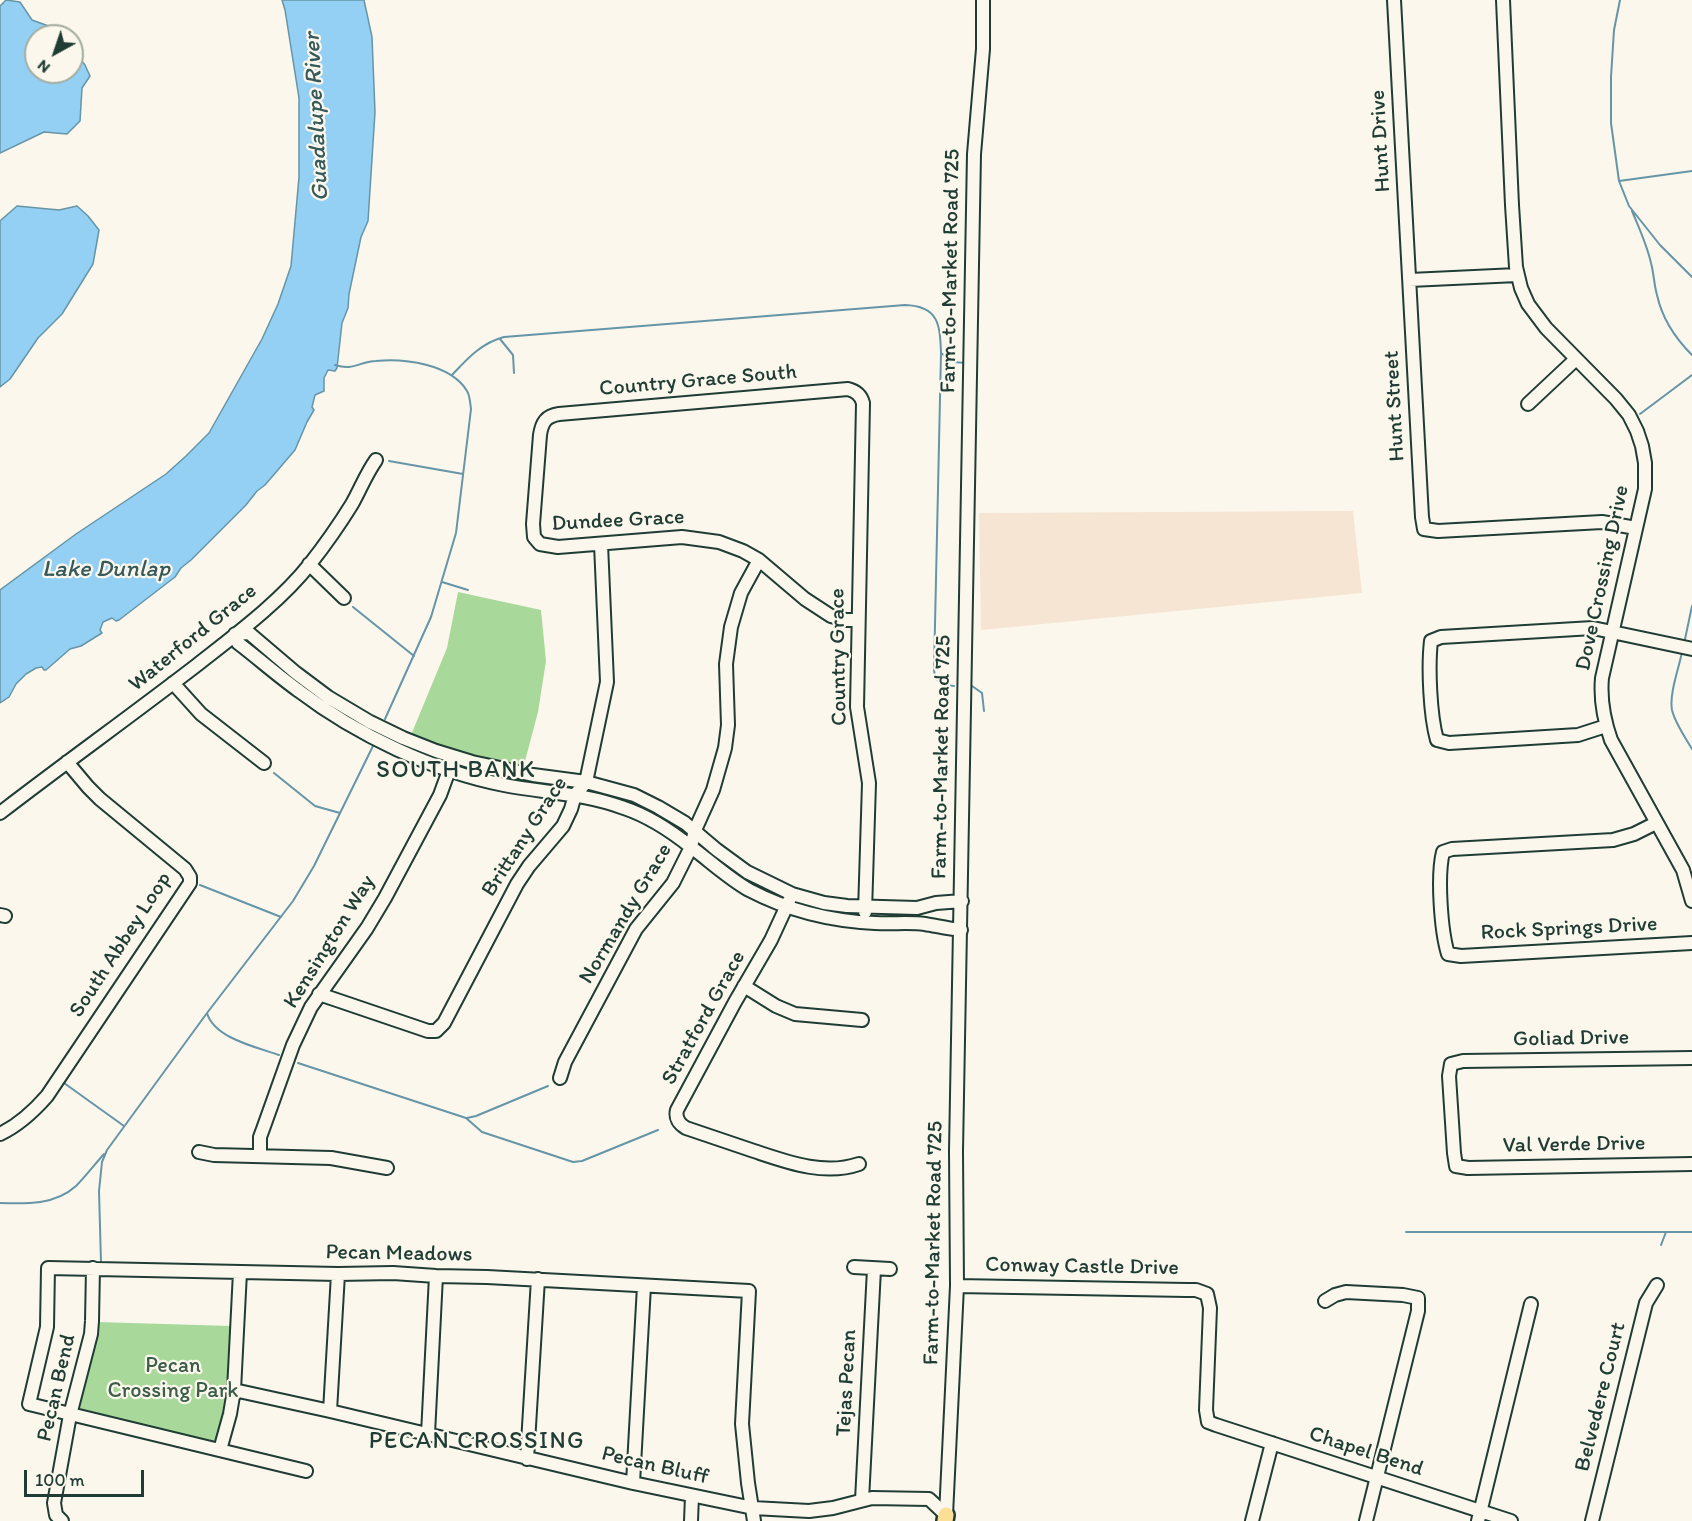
<!DOCTYPE html>
<style>
body{margin:0}
#map{position:relative;width:1692px;height:1521px;overflow:hidden;background:#fbf7ec;font-family:Itim,sans-serif}
canvas{display:block}
.north{position:absolute;left:24px;top:24px;width:60px;height:60px;box-sizing:border-box;background:#fbf7ec;border:2px solid #a3ada2;border-radius:50%;rotate:220deg;font-size:16px;font-weight:700;line-height:24px;text-align:center;color:#1f3d34}
.north::after{content:'';display:block;margin:auto;width:21px;height:27px;background:#1f3d34;clip-path:polygon(50% 0,100% 100%,50% 72%,0 100%)}
.scale{position:absolute;left:24px;top:1470px;width:120px;height:27px;box-sizing:border-box;border:3px solid #1f3d34;border-top:0;padding-left:8px;font-size:18px;line-height:21px;white-space:nowrap;color:#1f3d34;-webkit-text-stroke:4px #fbf7ec;paint-order:stroke}
</style>
<div id="map">
<canvas width="1692" height="1521"></canvas>
<div class="north">N</div>
<div class="scale">100 m</div>
</div>
<script>
const c = document.querySelector('canvas').getContext('2d');
c.lineJoin = 'round';
function fillPath(path, color) {
  c.fillStyle = color;
  c.fill(path, 'evenodd');
}
function strokePath(path, color, width, dash) {
  c.strokeStyle = color;
  c.lineWidth = width;
  c.lineCap = dash ? 'butt' : 'round';
  c.setLineDash(dash || []);
  c.stroke(path);
}
function drawText(font, color, halo, rows, align = 'center') {
  c.font = font + ' Itim,sans-serif';
  c.lineWidth = 4.5;
  c.setLineDash([]);
  c.textBaseline = 'middle';
  c.strokeStyle = halo;
  c.fillStyle = color;
  for (const [text, x, y, turn = 0] of rows) {
    c.save();
    c.translate(x, y);
    c.rotate((+turn || 0) * Math.PI / 180);
    c.textAlign = isNaN(turn) ? turn : align;
    if (halo) c.strokeText(text, 0, 0);
    c.fillText(text, 0, 0);
    c.restore();
  }
}
const built = new Path2D(`
 M 1353,511 L 1362,593 L 981,630 L 979,513 Z`);
const green = new Path2D(`
 M 458,592 L 541,610 L 546,661 L 538,712 L 524,765 L 520,766 C 483,758 445,751 411,735 L 447,648 Z
 M 97,1322 L 231,1326 L 227,1400 L 218,1438 L 211,1443 L 82,1411 L 79,1405 Z`);
const water = new Path2D(`
 M 6,0 L 20,2 L 32,20 L 54,28 L 62,36 L 36,36 L 36,72 L 72,72 L 72,48 L 85,65 L 90,76 L 82,88 L 80,121 L 67,134 L 44,132 L 0,153 L 0,6 Z
 M 282,0 L 364,0 L 372,37 L 375,112 L 368,221 L 361,237 L 349,294 L 348,308 L 342,323 L 337,368 L 335,371 L 328,370 L 324,378 L 324,391 L 315,395 L 312,407 L 314,410 L 307,422 L 295,450 L 265,485 L 257,491 L 246,505 L 191,560 L 181,568 L 175,577 L 119,620 L 116,621 L 112,618 L 103,622 L 100,630 L 102,633 L 81,646 L 70,649 L 46,670 L 44,670 L 42,667 L 36,668 L 26,674 L 16,684 L 9,697 L 0,703 L 0,590 L 76,534 L 166,474 L 186,456 L 209,433 L 262,339 L 278,304 L 291,266 L 299,177 L 299,98 L 285,10 Z
 M 17,206 L 59,210 L 77,206 L 88,216 L 99,230 L 93,264 L 62,314 L 38,338 L 10,379 L 0,387 L 0,221 Z`);
const stream = new Path2D(`
 M 1620,0 L 1614,30 L 1611,77 L 1611,123 L 1619,181 L 1629,206 L 1660,245 L 1692,277
 M 1619,181 L 1692,171
 M 1632,211 C 1639,228 1647,245 1651,263 C 1654,274 1654,285 1657,295 C 1662,318 1676,339 1692,355
 M 500,339 L 513,355 L 514,373
 M 941,353 L 954,362 L 965,363
 M 335,365 C 354,371 358,362 376,361 C 404,358 451,364 467,391 C 470,396 470,402 471,409 L 456,533 L 431,617 L 385,719
 M 452,375 C 467,359 481,343 504,337 L 905,305 C 939,306 940,325 941,353 L 934,670 C 935,683 942,685 954,686
 M 1640,414 L 1692,375
 M 389,461 L 463,474
 M 442,582 L 468,590
 M 353,607 L 414,656
 M 1684,644 L 1692,606
 M 1682,652 C 1679,668 1669,694 1672,710 C 1675,723 1685,737 1692,749
 M 972,686 L 982,693 L 984,711
 M 274,773 L 315,806 L 340,813
 M 200,885 L 281,917
 M 207,1013 C 214,1038 256,1047 279,1055
 M 298,1063 L 466,1118 L 482,1132 L 573,1162 L 582,1161 L 658,1130
 M 64,1083 L 124,1126
 M 467,1118 L 476,1116 L 548,1086
 M 0,1203 C 27,1204 55,1205 76,1186 C 86,1176 95,1164 104,1154
 M 1406,1232 L 1692,1232
 M 1661,1245 L 1666,1232
 M 101,1262 L 99,1191 L 102,1162 L 107,1150 L 207,1013 L 293,901 L 314,866 L 373,746`);
const minor = new Path2D(`
 M 1394,0 L 1422,517 L 1424,529 L 1438,531 L 1602,522 L 1636,528
 M 1503,0 L 1512,205 L 1516,267 L 1521,288 L 1528,304 L 1546,328 L 1616,399 L 1629,415 L 1637,431 L 1642,446 L 1645,463 L 1645,489 L 1602,678 C 1600,700 1604,720 1611,740 L 1683,870 L 1692,901
 M 1410,280 L 1517,275
 M 1528,404 L 1576,359
 M 309,564 L 344,598
 M 858,620 L 846,620 L 831,616 L 805,599 L 759,560 L 743,551 L 719,542 L 682,537 L 558,547 L 540,544 L 534,537 L 533,524 L 540,435 C 542,422 546,416 559,414 L 848,389 C 856,391 861,395 863,403 L 857,707 L 869,783 L 865,912
 M 173,683 L 201,714 L 264,763
 M 1606,726 L 1578,735 L 1449,743 L 1437,740 C 1430,715 1428,667 1431,641 L 1441,637 L 1593,628 L 1692,649
 M 0,813 C 65,763 132,715 197,665 C 235,635 280,602 310,564 C 325,545 339,525 352,504 C 360,490 366,474 376,460
 M 1656,823 L 1634,834 L 1613,840 L 1452,849 L 1443,852 C 1437,876 1441,931 1448,954 L 1461,956 L 1692,943
 M 789,901 L 771,940 L 735,1002 L 677,1110 C 675,1118 679,1124 686,1128 C 709,1136 731,1143 754,1151 C 787,1162 824,1176 859,1164
 M 0,915 L 5,916
 M 961,930 C 949,929 937,926 925,924 C 909,922 892,924 875,923 C 830,921 789,911 749,890 C 728,878 710,861 691,847 C 671,831 648,816 624,808 C 583,793 546,793 504,785 C 433,771 357,735 299,691 C 278,676 259,659 238,643 L 235,634 L 249,633 L 296,673 L 328,697 L 370,722 L 403,738 L 436,751 L 472,762 L 533,775 L 586,782 L 634,795 L 658,807 L 685,823 L 717,850 L 747,872 L 792,894 L 824,903 L 847,906 L 917,908 L 936,903 L 962,901
 M 744,986 L 776,1006 L 795,1014 L 862,1020
 M 319,994 L 428,1031 L 436,1031 L 444,1023 L 517,884 L 529,866 L 563,826 L 571,809 L 575,795 L 586,782 L 607,682 L 601,544
 M 1692,1058 L 1463,1061 L 1451,1064 L 1449,1076 L 1454,1153 L 1456,1166 L 1468,1168 L 1692,1164
 M 560,1078 L 565,1062 L 636,929 L 673,883 L 691,847 L 695,830 L 713,790 L 725,748 L 728,725 L 726,664 L 731,627 L 741,593 L 759,560
 M 0,1134 C 19,1125 33,1112 47,1096 L 190,883 L 190,877 L 185,869 L 100,799 L 88,787 L 67,762
 M 199,1152 L 214,1155 L 331,1158 L 387,1168
 M 260,1156 L 260,1137 L 263,1129 L 293,1045 L 311,1007 L 367,928 L 385,898 L 440,795 L 452,762
 M 854,1267 L 890,1269
 M 957,1286 L 1187,1290 L 1196,1290 L 1207,1294 L 1210,1308 L 1206,1410 L 1208,1422 L 1216,1425 L 1511,1521
 M 1325,1301 L 1335,1295 L 1346,1292 L 1403,1295 L 1418,1298 L 1418,1311 L 1366,1521
 M 234,1390 L 330,1411 L 633,1483 L 753,1508 L 809,1511 L 833,1508 L 872,1498 L 929,1499 L 946,1515
 M 330,1411 L 338,1274
 M 428,1434 L 436,1276
 M 220,1450 L 230,1414 L 234,1390 L 240,1272
 M 527,1459 L 538,1279
 M 306,1471 L 29,1404 L 47,1327 L 48,1268 L 338,1274 L 393,1273 L 436,1276 L 487,1277 L 749,1291 L 742,1424 L 748,1483 L 754,1521
 M 633,1483 L 644,1286
 M 862,1500 L 874,1269
 M 946,1515 L 957,1286 L 956,1151 L 974,154 L 983,49 L 983,0
 M 62,1521 L 56,1515 L 54,1503 L 70,1415 L 91,1334 L 92,1321 L 93,1268
 M 691,1521 L 692,1496
 M 1252,1521 L 1272,1443
 M 1478,1521 L 1531,1304
 M 1592,1521 L 1646,1303 L 1657,1285`);
const major = new Path2D(`
 M 945,1521 L 946,1515`);
const streetNames = [
 ["Hunt Drive",1381,141,-93],
 ["Farm-to-Market Road 725",951,271,-89],
 ["Country Grace South",698,381,-5],
 ["Hunt Street",1395,406,-93],
 ["Dundee Grace",618,521,-3],
 ["Dove Crossing Drive",1603,578,-78],
 ["Waterford Grace",193,638,-39],
 ["Country Grace",839,657,-91],
 ["Farm-to-Market Road 725",942,757,-89],
 ["Brittany Grace",525,837,-57],
 ["Normandy Grace",626,914,-59],
 ["Rock Springs Drive",1569,929,-3],
 ["Kensington Way",330,942,-58],
 ["South Abbey Loop",121,945,-57],
 ["Stratford Grace",704,1018,-61],
 ["Goliad Drive",1571,1039,-1],
 ["Val Verde Drive",1574,1145,-1],
 ["Farm-to-Market Road 725",934,1243,-89],
 ["Pecan Meadows",399,1254,1],
 ["Conway Castle Drive",1082,1267,1],
 ["Tejas Pecan",847,1383,-87],
 ["Pecan Bend",57,1388,-77],
 ["Belvedere Court",1601,1397,-76],
 ["Chapel Bend",1366,1452,18],
 ["Pecan Bluff",655,1466,13]
];
const parkNames = [
 ["Pecan",173,1366],
 ["Crossing Park",173,1391]
];
const waterNames = [
 ["Guadalupe River",317,117,-93],
 ["Lake Dunlap",106,570]
];
const neighbourhoodNames = [
 ["SOUTH BANK",456,771],
 ["PECAN CROSSING",477,1442]
];
fillPath(built, '#f6e5d3');
fillPath(green, '#a9d99a');
fillPath(water, '#94d0f4');
strokePath(water, '#6595a7', 1.5);
strokePath(stream, '#6595a7', 2);
strokePath(minor, '#1f3d34', 16);
strokePath(major, '#1f3d34', 20);
strokePath(minor, '#fbf7ec', 12);
strokePath(major, '#fcde96', 15);
drawText('22px', '#1f3d34', '#fbf7ec', streetNames);
drawText('22px', '#3b5c48', '#fbf7ec', parkNames);
drawText('italic 24px', '#365a5a', '#fbf7ec', waterNames);
c.letterSpacing = '1.5px';
drawText('24px', '#1f3d34', '#fbf7ec', neighbourhoodNames);
c.letterSpacing = '0px';
</script>
